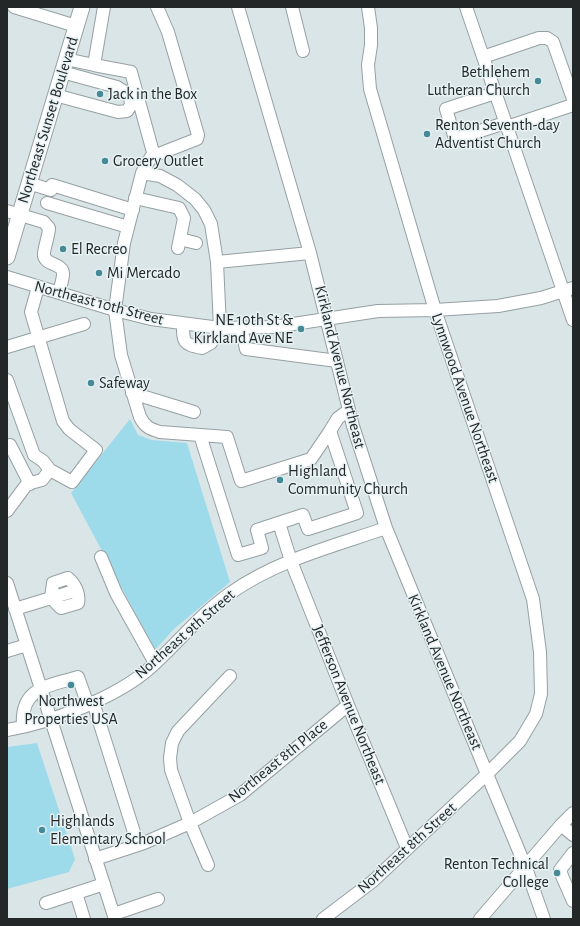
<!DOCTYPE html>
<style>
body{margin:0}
#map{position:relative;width:580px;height:926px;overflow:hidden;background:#dae5e7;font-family:"Alegreya Sans",sans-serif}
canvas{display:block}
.frame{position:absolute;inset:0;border:8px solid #232728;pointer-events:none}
</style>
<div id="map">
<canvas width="580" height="926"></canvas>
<div class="frame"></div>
</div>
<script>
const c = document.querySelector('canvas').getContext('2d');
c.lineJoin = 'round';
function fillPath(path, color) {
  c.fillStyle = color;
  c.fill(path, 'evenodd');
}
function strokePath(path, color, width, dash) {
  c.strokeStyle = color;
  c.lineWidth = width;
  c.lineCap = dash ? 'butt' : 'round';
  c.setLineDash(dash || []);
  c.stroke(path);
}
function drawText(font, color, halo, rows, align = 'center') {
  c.font = font + ' "Alegreya Sans",sans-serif';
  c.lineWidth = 3;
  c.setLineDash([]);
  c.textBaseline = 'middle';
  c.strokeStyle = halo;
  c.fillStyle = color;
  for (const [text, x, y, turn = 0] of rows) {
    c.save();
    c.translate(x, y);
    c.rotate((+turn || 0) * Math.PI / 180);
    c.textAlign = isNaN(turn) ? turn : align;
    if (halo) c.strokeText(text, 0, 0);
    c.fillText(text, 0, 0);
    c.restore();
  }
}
const green = new Path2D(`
 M 130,419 L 138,435 L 152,440 L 187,443 L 230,582 L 174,629 L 155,650 L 71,493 Z
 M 37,743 L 75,859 L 69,872 L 7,889 L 7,747 Z`);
const minor = new Path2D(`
 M 14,7 L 76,26
 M 104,7 L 94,65 L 131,72 L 154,156
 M 157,7 L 168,32 L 198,135 L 197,139 L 151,157 L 142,173 L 124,243 L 115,310 L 121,355 L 140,417 C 145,427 150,429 160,432 L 227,437 L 241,481 L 311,459 L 330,431 L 338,418 L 349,410
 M 238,7 L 310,253 L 353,426 L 386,528 L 487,774 L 526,868 L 544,919
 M 292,7 L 303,51
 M 466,7 L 573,320
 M 483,57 L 539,38 L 547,38 L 553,42 L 573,99
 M 66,59 L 94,65
 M 495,93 L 446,109 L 455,139 L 505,123
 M 55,95 L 118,112 L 127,111 L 131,105 L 130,95 L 117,87 L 62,72
 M 507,127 L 573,105
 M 142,173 L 160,176 L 177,185 L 195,199 L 204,210 L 211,224 L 217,262 L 220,328 L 211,343 L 202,348 C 183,344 183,343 183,324
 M 28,183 L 51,190
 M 52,185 L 133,210
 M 135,198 L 179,208 L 184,218 L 178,248
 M 47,203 L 128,227
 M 7,211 L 44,222 L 49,228 C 49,236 43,250 44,256 C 47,266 63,263 63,274 C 63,280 60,287 59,293
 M 180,239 L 196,243
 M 217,262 L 310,253
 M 7,277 L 115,310 L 151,319 L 220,328 L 274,327 L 378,311 L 435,310 L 498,306 L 541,298 L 573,288
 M 241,327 L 246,349 L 337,361
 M 7,347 L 84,324
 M 7,380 L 34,455 L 43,461 L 50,470 L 72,482 L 96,450 L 69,429 L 63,421 L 31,312 L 38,287
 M 132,393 L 194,412
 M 200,435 L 238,555 L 262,548 L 257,530 L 303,515 L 308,529 L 357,513 L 330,431
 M 10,445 L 30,484
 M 7,511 L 27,484 L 42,480 L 50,470
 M 279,523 L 291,561 L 348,705 L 407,848
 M 101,557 L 116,593 L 155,663
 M 68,578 C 75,584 80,594 78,603 L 61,608 L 51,598 L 53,583 Z
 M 7,583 L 115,919
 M 15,609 L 74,591
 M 7,651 L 27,645
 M 93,702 L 138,845
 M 23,726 C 20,687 49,686 78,677 L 88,705
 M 7,730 C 51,723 117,697 150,668 C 178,643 201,613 232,592 C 278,560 334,546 386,528
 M 561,825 L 573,835
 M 573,853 L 560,870 L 562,876 L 573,901
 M 95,859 L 144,843 L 190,823 L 240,795 L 348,705
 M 208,865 L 190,823 L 171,770 L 170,758 L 172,743 L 178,731 L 230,676
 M 76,893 L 84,919
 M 46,903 L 104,884
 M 114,914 L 158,899
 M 323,919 L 373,881 L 487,774 L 520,741 L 536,714 L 541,694 L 540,652 L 533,599 L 435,310 L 370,89 L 368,65 L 371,45 L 371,28 L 368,7
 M 480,919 L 561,825 L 573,813`);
const major = new Path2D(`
 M 7,257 L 82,7`);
const markers = [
 [538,81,4,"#468a98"],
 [100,94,4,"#468a98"],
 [427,134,4,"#468a98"],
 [105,161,4,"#468a98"],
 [63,249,4,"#468a98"],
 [99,273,4,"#468a98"],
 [301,329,4,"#468a98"],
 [91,383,4,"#468a98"],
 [280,480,4,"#468a98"],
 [71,685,4,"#468a98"],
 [42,830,4,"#468a98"],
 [557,873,4,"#468a98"]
];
const poiNames = [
 ["Bethlehem",530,72,"right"],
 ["Lutheran Church",530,90,"right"],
 ["Jack in the Box",108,94],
 ["Renton Seventh-day",435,125],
 ["Adventist Church",435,143],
 ["Grocery Outlet",113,161],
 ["El Recreo",71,249],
 ["Mi Mercado",107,273],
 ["NE 10th St &",293,320,"right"],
 ["Kirkland Ave NE",293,338,"right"],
 ["Safeway",99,383],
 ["Highland",288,471],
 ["Community Church",288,489],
 ["Northwest",71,701,"center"],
 ["Properties USA",71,719,"center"],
 ["Highlands",50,821],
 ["Elementary School",50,839],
 ["Renton Technical",549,864,"right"],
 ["College",549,882,"right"]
];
const streetNames = [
 ["Northeast Sunset Boulevard",48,120,-73],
 ["Northeast 10th Street",99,303,15],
 ["Kirkland Avenue Northeast",340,367,76],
 ["Lynnwood Avenue Northeast",465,398,71],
 ["Northeast 9th Street",185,634,-41],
 ["Kirkland Avenue Northeast",445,672,67],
 ["Jefferson Avenue Northeast",349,705,68],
 ["Northeast 8th Place",278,761,-39],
 ["Northeast 8th Street",407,848,-42]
];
fillPath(green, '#9edbea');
strokePath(minor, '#96a0a3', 14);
strokePath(major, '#96a0a3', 17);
strokePath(minor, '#fff', 12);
strokePath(major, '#fff', 15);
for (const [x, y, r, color] of markers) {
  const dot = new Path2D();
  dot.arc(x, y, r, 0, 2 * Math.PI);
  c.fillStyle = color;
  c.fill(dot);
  strokePath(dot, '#e7f2f4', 1.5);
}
drawText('16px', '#232728', '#e7f2f4', poiNames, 'left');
drawText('16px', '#232728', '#e7f2f4', streetNames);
</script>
